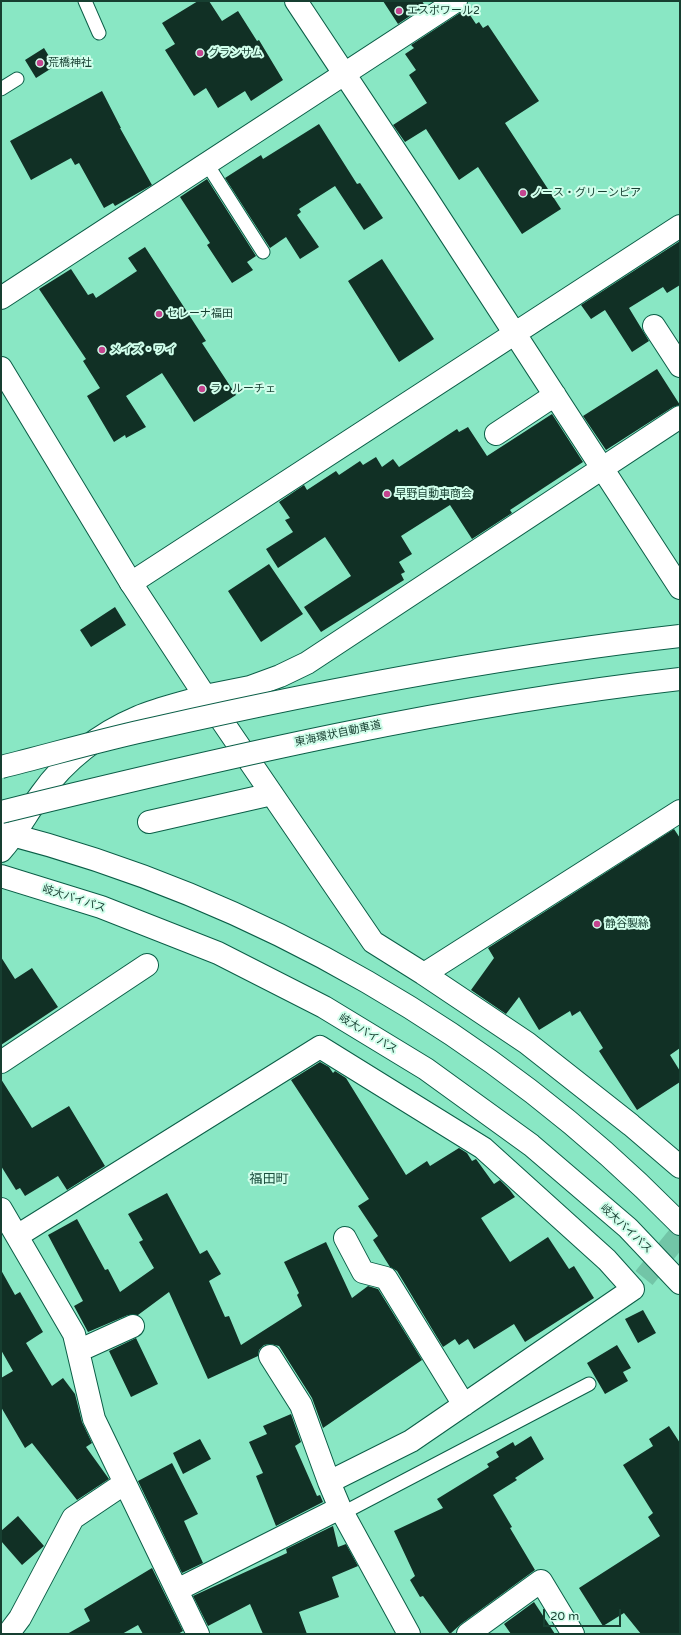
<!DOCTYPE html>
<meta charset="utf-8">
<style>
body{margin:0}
#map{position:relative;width:681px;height:1635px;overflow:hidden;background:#89e7c4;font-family:"Varela Round",sans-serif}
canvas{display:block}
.frame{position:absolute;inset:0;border:2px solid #173f31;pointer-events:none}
.scale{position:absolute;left:543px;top:1609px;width:78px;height:18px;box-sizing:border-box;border:2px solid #173f31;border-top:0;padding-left:5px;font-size:12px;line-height:14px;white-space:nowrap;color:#173f31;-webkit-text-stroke:3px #d1feeb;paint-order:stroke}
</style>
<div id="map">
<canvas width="681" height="1635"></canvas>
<div class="frame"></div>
<div class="scale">20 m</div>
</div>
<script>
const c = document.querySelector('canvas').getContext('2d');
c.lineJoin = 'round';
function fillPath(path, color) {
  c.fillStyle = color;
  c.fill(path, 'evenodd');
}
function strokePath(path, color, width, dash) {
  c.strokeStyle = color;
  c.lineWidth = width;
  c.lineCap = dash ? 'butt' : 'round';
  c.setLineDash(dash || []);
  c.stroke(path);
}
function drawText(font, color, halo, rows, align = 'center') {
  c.font = font + ' "Varela Round","Noto Sans JP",sans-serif';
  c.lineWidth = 4;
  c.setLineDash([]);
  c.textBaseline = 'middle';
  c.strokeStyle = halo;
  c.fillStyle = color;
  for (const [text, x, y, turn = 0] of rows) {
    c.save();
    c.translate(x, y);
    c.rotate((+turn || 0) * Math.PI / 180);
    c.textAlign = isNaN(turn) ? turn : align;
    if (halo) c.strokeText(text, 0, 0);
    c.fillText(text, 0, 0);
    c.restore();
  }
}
const building = new Path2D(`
 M 198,1 L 209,1 L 222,21 L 238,11 L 257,41 L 259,40 L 283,80 L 251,101 L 245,91 L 218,108 L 206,88 L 194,96 L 165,50 L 175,44 L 162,23 Z
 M 383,1 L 422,1 L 425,6 L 398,24 Z
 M 466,9 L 476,24 L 479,22 L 483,28 L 488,25 L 539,101 L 505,123 L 561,209 L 522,234 L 478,167 L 459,180 L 426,129 L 405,142 L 393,125 L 427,103 L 409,75 L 416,70 L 405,54 L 414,48 L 411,45 Z
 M 44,48 L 55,66 L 36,78 L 25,60 Z
 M 102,91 L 121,128 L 120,128 L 152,185 L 115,206 L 113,203 L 104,208 L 79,163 L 75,165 L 71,158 L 31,180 L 10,141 Z
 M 319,124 L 357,184 L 360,183 L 383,218 L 364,230 L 335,186 L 299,209 L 301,212 L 297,215 L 319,247 L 300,259 L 286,237 L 270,248 L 225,178 L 261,155 L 263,159 Z
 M 207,179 L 256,256 L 247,262 L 253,270 L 232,283 L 207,245 L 210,243 L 180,197 Z
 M 680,241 L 680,285 L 667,293 L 663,287 L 629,308 L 649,341 L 632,352 L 605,310 L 591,319 L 581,305 Z
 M 145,247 L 206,341 L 202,343 L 236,395 L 194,422 L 162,373 L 126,396 L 146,427 L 126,438 L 125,435 L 114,442 L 87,396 L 100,388 L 83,361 L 86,359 L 39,289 L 71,269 L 88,295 L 93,293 L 96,298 L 137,271 L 128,258 Z
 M 382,259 L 434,339 L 399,362 L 348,281 Z
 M 657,369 L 680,405 L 673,407 L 606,450 L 583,416 Z
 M 552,414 L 583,462 L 510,510 L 512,513 L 472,539 L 450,505 L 401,536 L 412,554 L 399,562 L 405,572 L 401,574 L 404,580 L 321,632 L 304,607 L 351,576 L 325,537 L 278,568 L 266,549 L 293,532 L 285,520 L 290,518 L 279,502 L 304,485 L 307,490 L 336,471 L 339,475 L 360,461 L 363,465 L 376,457 L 382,467 L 393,459 L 399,467 L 457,429 L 459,432 L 468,427 L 487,456 Z
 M 269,564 L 303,614 L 261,642 L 228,591 Z
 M 115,607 L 126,625 L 91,647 L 80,630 Z
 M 674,829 L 680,838 L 680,1048 L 670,1055 L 680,1071 L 680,1082 L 637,1110 L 599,1051 L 603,1048 L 580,1011 L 572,1016 L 570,1011 L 539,1030 L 519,997 L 506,1014 L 471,990 L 494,958 L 488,948 Z
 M 1,957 L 15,979 L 32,968 L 58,1007 L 1,1045 Z
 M 320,1062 L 329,1067 L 333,1073 L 335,1071 L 346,1078 L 406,1175 L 427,1161 L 430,1166 L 459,1148 L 467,1153 L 472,1161 L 476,1159 L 494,1184 L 500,1180 L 509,1189 L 515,1197 L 481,1218 L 510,1262 L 548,1237 L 569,1269 L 574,1266 L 594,1298 L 525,1342 L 514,1324 L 474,1349 L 468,1339 L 459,1345 L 455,1339 L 443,1347 L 397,1271 L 390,1267 L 373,1240 L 378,1236 L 358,1206 L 369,1199 L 291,1080 Z
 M 1,1079 L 32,1128 L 69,1106 L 105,1166 L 67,1190 L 58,1176 L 25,1196 L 20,1188 L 16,1190 L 1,1166 Z
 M 167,1193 L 200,1254 L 207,1250 L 221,1274 L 209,1281 L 225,1317 L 229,1316 L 241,1345 L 302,1306 L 297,1295 L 299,1293 L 284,1262 L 326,1242 L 352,1298 L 368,1286 L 378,1289 L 422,1360 L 323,1428 L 312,1398 L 279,1346 L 270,1344 L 264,1345 L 259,1350 L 258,1356 L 208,1379 L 169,1292 L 138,1315 L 128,1315 L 88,1332 L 74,1306 L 83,1301 L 48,1235 L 77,1219 L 105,1270 L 108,1269 L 120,1292 L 154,1268 L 139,1242 L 143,1240 L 128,1214 Z
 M 1,1270 L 15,1295 L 20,1292 L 43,1332 L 26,1343 L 52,1386 L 63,1378 L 75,1394 L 82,1422 L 92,1443 L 86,1447 L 109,1479 L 77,1500 L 32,1443 L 25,1448 L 1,1407 L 1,1378 L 13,1371 L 1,1350 Z
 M 643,1310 L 656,1333 L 638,1343 L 625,1319 Z
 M 136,1338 L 158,1384 L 131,1397 L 109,1351 Z
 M 617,1345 L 631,1368 L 623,1372 L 628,1381 L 605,1394 L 587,1363 Z
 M 291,1414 L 301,1442 L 295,1446 L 317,1496 L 320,1495 L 323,1502 L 276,1526 L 256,1476 L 263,1473 L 249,1442 L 267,1434 L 263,1426 Z
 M 669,1426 L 680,1443 L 680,1634 L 641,1634 L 624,1613 L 603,1626 L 579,1588 L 660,1536 L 648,1517 L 653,1513 L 623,1465 L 653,1446 L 649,1439 Z
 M 531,1436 L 544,1459 L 515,1478 L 517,1480 L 493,1495 L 512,1527 L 510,1528 L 535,1570 L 461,1624 L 450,1634 L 423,1596 L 420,1597 L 410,1580 L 415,1576 L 394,1531 L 443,1508 L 437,1499 L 489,1467 L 487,1464 L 499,1457 L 496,1452 L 513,1442 L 515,1446 Z
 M 200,1439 L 211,1459 L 183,1474 L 173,1453 Z
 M 172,1463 L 198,1514 L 184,1521 L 203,1563 L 182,1573 L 138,1481 Z
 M 18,1516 L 44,1546 L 22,1565 L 1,1541 L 1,1531 Z
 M 333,1526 L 338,1547 L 346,1544 L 358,1566 L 332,1577 L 339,1597 L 299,1612 L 307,1634 L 263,1634 L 250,1604 L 208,1626 L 193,1596 L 287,1553 L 286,1549 Z
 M 152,1568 L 183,1631 L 178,1634 L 143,1634 L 138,1625 L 122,1634 L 67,1634 L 90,1621 L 84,1609 Z
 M 534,1602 L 555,1634 L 511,1634 L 504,1624 Z`);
const streetTunnel = new Path2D(`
 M 644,1278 L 680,1234`);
const lane = new Path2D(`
 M 85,1 L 99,33
 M 1,89 L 17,79
 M 207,164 L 263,252
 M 343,1513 L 589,1384`);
const street = new Path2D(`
 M 296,1 L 426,197 L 680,588
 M 1,298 L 456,1
 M 654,326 L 680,366
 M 680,417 L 307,663 L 280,676 L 250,687 L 205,696 L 373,942 L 424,974 L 527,1043 L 631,1125 L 680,1167
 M 496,434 L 555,395
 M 131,583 L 680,226
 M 149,822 L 272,794
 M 424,974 L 680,811
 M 1,1062 L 147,965
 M 1,1209 L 74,1334 L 94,1419 L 198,1634
 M 17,1236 L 320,1047 L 483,1148 L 607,1260 L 633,1289 L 411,1441 L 329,1482 L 340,1508
 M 345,1238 L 363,1272 L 386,1278 L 464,1405
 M 78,1351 L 133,1326
 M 270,1356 L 301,1405 L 329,1482
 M 177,1590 L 340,1508 L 409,1634
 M 8,1634 L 20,1618 L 73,1518 L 125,1483
 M 468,1634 L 541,1581 L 573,1634`);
const secondary = new Path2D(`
 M 1,368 L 131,583 L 205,696 C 183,703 159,708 138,717 C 100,733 65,760 41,794 C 27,813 17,833 1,851`);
const highway = new Path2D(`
 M 1,832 C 255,897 497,1036 680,1224
 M 1,876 L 101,907 L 218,953 L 324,1007 L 426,1069 L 531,1145 L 628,1228 L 680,1283`);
const highwayBridge = new Path2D(`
 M 1,767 C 53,754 104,739 156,728 C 329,689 504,656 680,636
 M 1,812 C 225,757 450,705 680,679`);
const markers = [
 [399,11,4,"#c4448f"],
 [200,53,4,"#c4448f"],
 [40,63,4,"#c4448f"],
 [523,193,4,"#c4448f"],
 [159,314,4,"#c4448f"],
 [102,350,4,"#c4448f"],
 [202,389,4,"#c4448f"],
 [387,494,4,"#c4448f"],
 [597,924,4,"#c4448f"]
];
const poiNames = [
 ["エスポワール2",407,11],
 ["グランサム",208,53],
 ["荒橋神社",48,63],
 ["ノース・グリーンピア",531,193],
 ["セレーナ福田",167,314],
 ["メイズ・ワイ",110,350],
 ["ラ・ルーチェ",210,389],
 ["早野自動車商会",395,494],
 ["静谷製絲",605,924]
];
const streetNames = [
 ["東海環状自動車道",338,734,-12],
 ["岐大バイパス",74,899,18],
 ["岐大バイパス",368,1034,31],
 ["岐大バイパス",626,1229,43]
];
const quarterNames = [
 ["福田町",269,1180]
];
fillPath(building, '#113025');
strokePath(streetTunnel, '#72c5a7', 22, [22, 11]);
strokePath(lane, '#0b5e47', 15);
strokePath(street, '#0b5e47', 24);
strokePath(secondary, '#0b5e47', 24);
strokePath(highway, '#0b5e47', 24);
strokePath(lane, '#fff', 13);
strokePath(street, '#fff', 22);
strokePath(secondary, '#fff', 22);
strokePath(highway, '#fff', 22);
strokePath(highwayBridge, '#0b5e47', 24, []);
strokePath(highwayBridge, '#fff', 22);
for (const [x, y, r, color] of markers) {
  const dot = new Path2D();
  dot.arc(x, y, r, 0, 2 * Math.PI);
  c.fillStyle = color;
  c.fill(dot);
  strokePath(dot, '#d1feeb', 1.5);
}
drawText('11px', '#173f31', '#d1feeb', poiNames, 'left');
drawText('11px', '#173f31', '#d1feeb', streetNames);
drawText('13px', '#1a4e3d', '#d1feeb', quarterNames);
</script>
